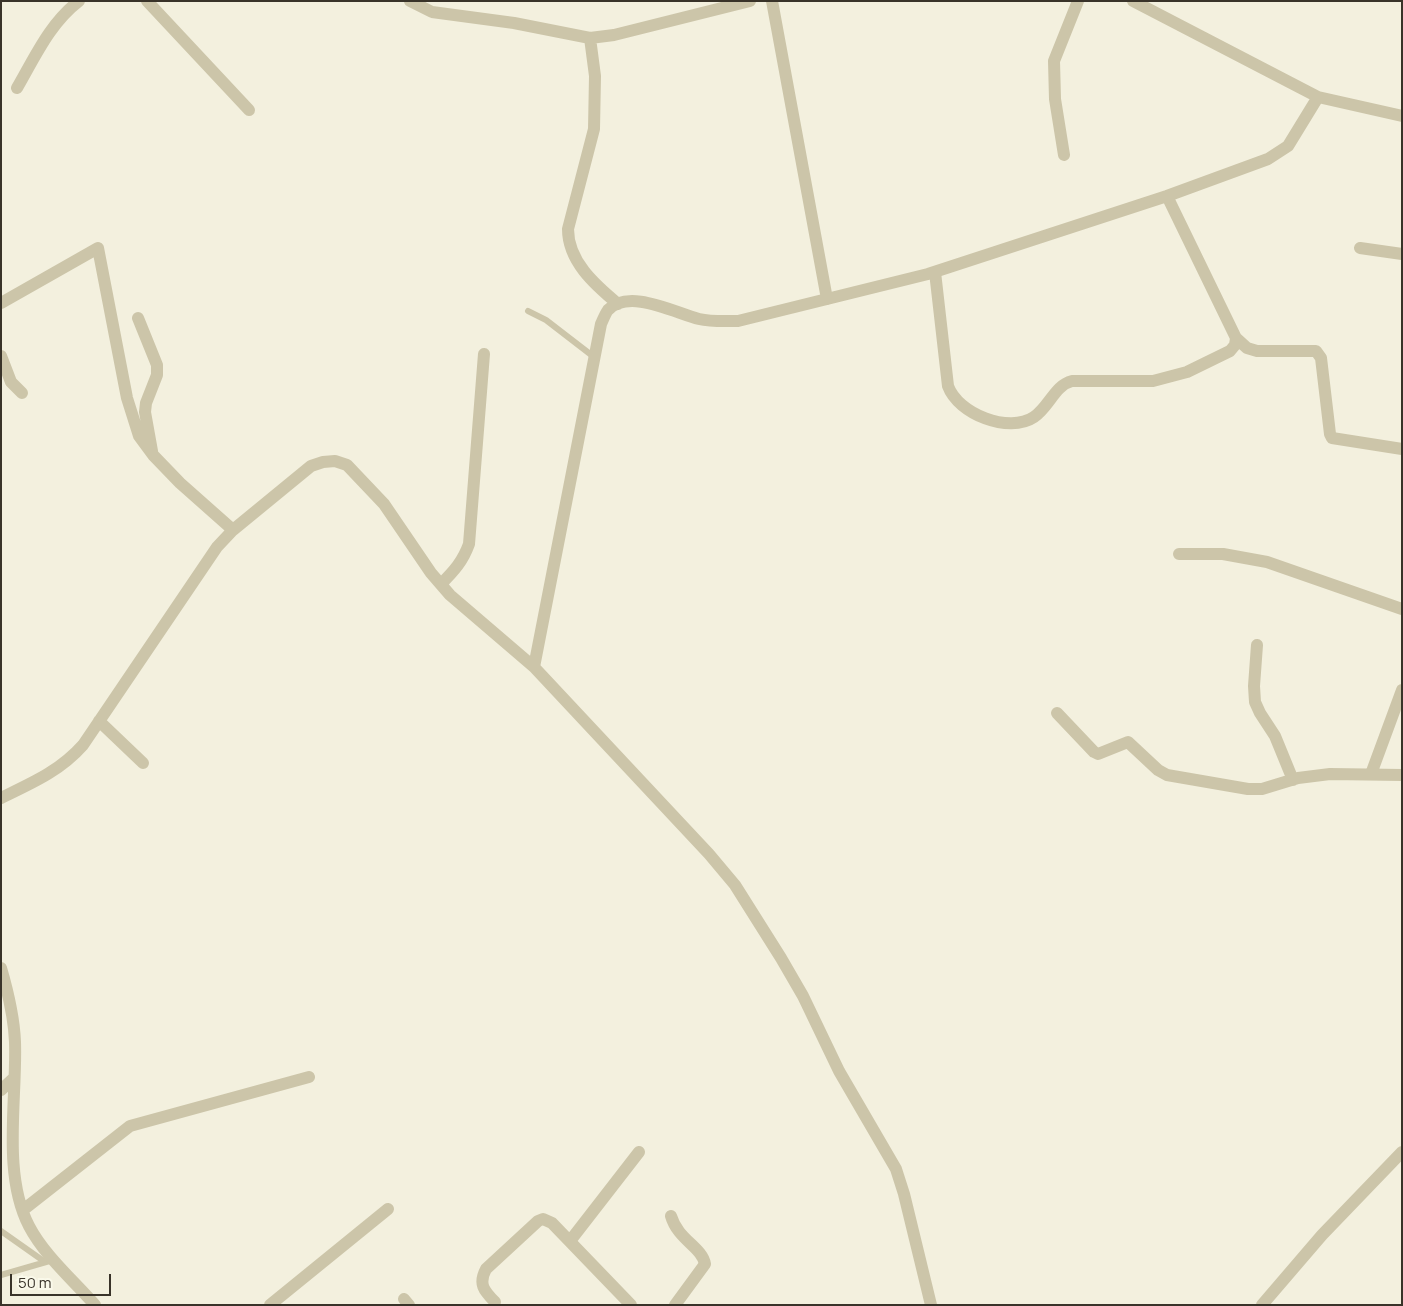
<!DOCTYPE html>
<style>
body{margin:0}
#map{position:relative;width:1403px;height:1306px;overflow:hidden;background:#f3f0de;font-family:Manrope,sans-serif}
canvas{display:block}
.frame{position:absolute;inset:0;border:2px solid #393329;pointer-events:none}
.scale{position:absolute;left:10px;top:1274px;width:101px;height:22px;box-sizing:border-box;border:2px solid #393329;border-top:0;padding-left:6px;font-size:15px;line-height:18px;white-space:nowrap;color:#393329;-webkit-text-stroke:4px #faf9ea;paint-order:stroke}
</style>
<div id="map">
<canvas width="1403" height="1306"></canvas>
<div class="frame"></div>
<div class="scale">50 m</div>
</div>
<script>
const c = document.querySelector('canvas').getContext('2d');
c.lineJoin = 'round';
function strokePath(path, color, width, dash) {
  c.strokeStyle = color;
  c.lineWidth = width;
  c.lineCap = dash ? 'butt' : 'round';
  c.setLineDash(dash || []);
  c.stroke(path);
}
const service = new Path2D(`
 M 528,311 L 546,320 L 594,357
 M 1,1231 L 45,1262
 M 1,1275 L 53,1260`);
const minor = new Path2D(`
 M 147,1 L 249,110
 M 410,1 L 432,12 L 514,23 L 590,38 L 614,35 L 750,1
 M 772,1 L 827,299
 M 1133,1 L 1318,97 L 1402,116
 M 590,38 L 595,76 L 594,129 L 568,229 C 568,261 594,284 618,304
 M 17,88 C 35,57 50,23 79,1
 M 1064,155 L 1055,99 L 1054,61 L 1078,1
 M 1360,248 L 1402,254
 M 935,272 L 948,386 C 958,414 1009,434 1034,417 C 1049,407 1055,385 1072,381 L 1153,381 L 1187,372 L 1230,351 L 1235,345 L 1236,338 L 1167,196
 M 1,303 L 98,248 L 127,398 L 139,436 L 153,455 L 180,483 L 233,530
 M 138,318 L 157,365 L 157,375 L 146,403 L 145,412 L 152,451
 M 1236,338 L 1247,348 L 1257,351 L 1316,351 L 1321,358 L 1330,434 L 1332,438 L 1402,449
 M 1,356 L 11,382 L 22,393
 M 1179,554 L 1223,554 L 1267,562 L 1402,609
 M 441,584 C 454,571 463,561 469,544 L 484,354
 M 1257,645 L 1254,686 L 1255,702 L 1260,713 L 1275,736 L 1293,780
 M 534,667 L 601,324 C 603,320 605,314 608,310 C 629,288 675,313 699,319 C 712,322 725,321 738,321 L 928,274 L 1167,196 L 1268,159 L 1288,146 L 1318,97
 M 1057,713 L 1094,752 L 1098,754 L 1128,742 L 1158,770 L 1167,775 L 1248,789 L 1262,789 L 1298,778 L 1330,774 L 1402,775
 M 99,721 L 143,763
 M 1371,774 L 1402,690
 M 1,798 C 32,783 60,771 83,745 L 217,547 L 233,530 L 311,466 L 323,462 L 335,461 L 347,465 L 384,504 L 431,573 L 450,595 L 534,667 L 709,854 L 735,885 L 781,958 L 803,996 L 839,1071 L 896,1169 L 904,1194 L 931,1305
 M 1,968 C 8,992 14,1016 15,1042 C 17,1099 2,1174 29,1226 C 44,1255 73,1280 95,1305
 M 1,1090 L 14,1078
 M 23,1210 L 130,1126 L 309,1077
 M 671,1216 C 678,1240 702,1247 705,1264 L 675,1305
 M 570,1241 L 639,1152
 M 404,1299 L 409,1305
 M 495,1302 C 484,1291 478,1284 486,1269 L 538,1221 L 543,1219 L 552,1223 L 631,1305
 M 270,1305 L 388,1209
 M 1262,1305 L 1322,1235 L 1402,1152`);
strokePath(service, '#ccc5a9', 6);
strokePath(minor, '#ccc5a9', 12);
</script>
